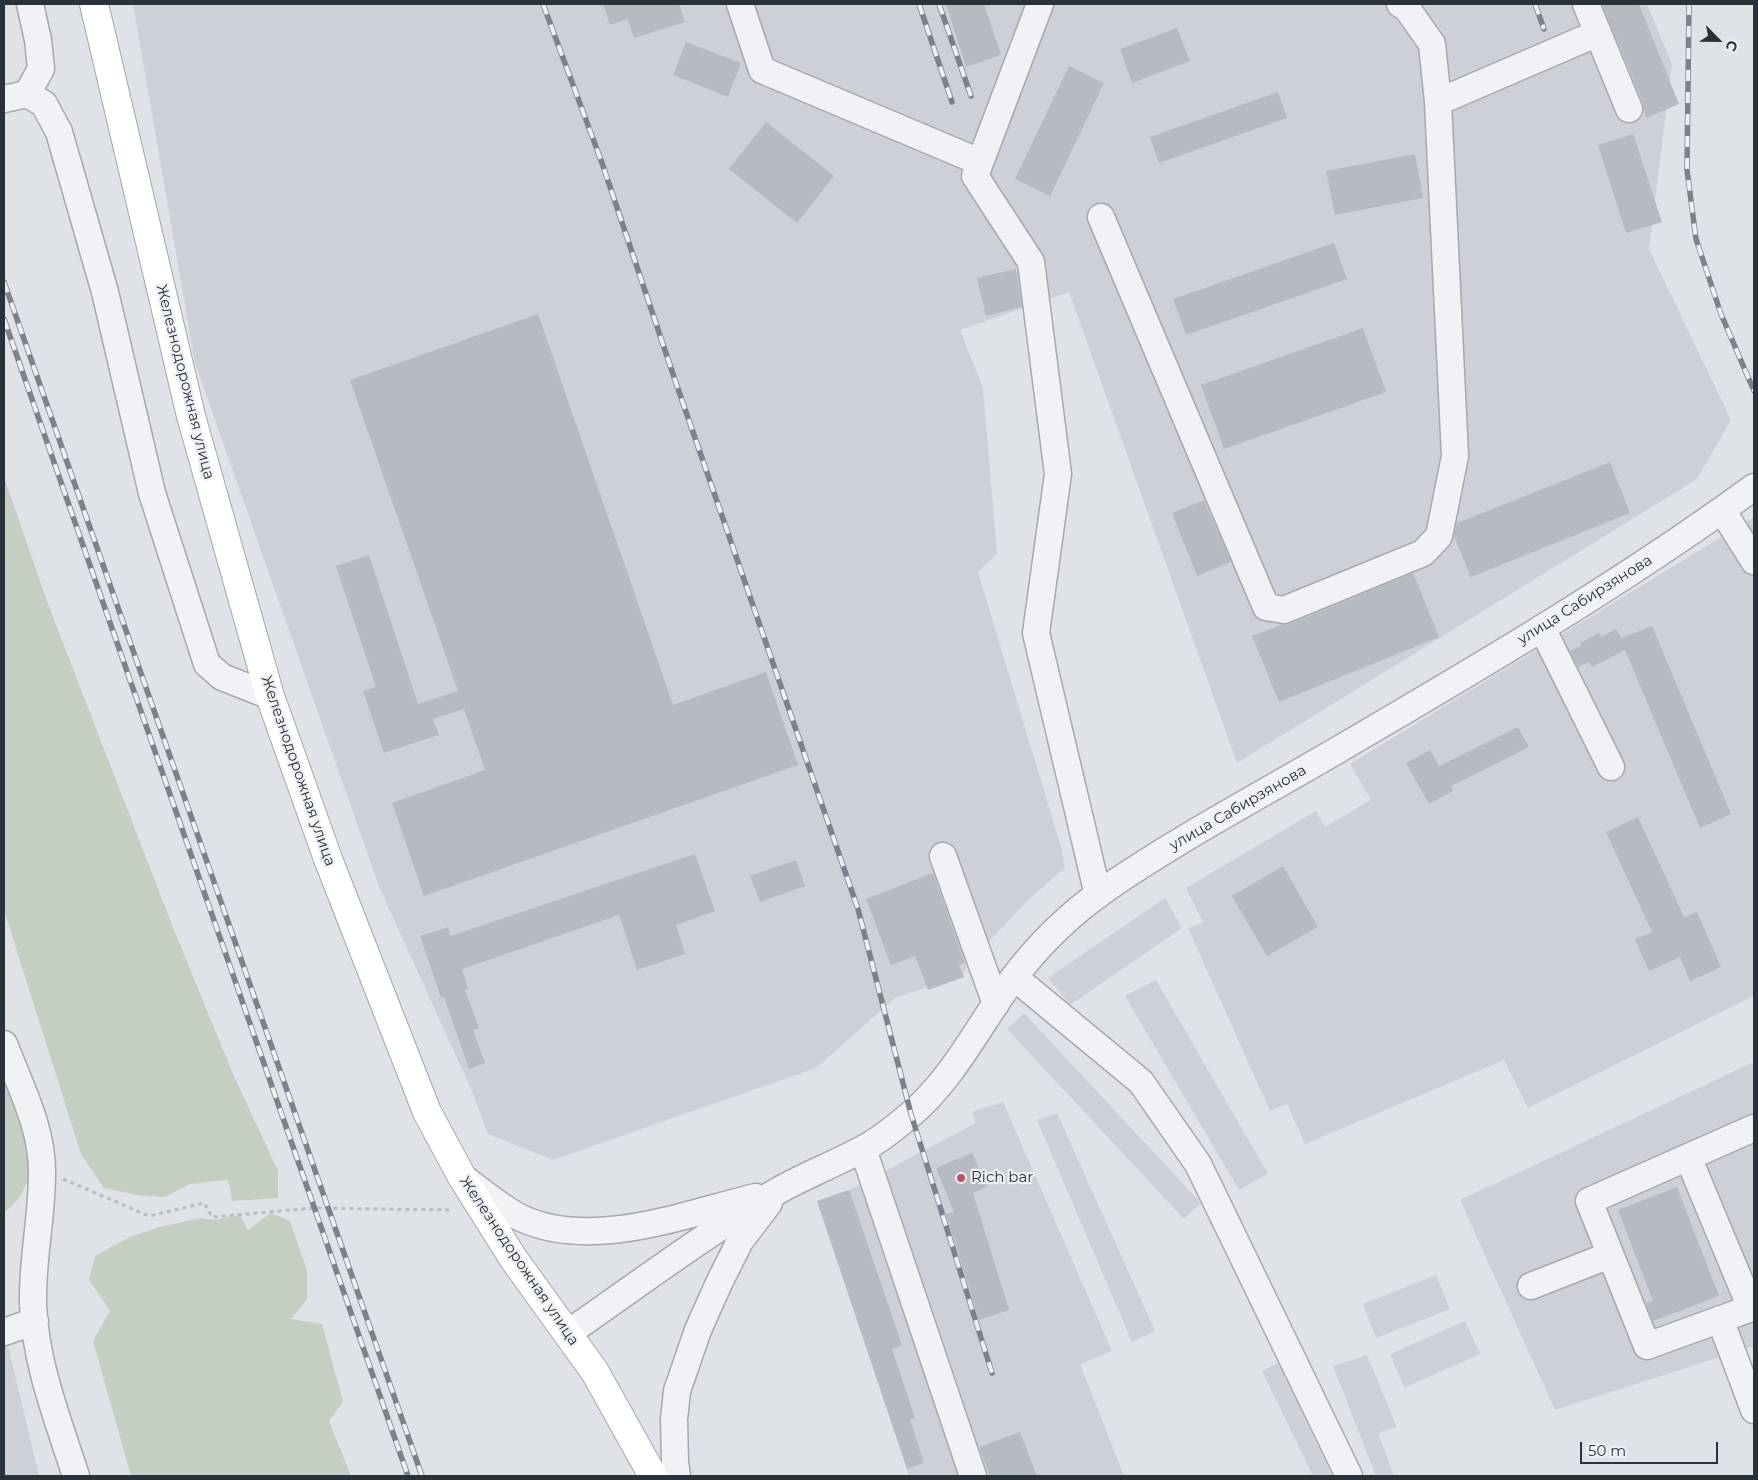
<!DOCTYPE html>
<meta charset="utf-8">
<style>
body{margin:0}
#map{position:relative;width:1758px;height:1480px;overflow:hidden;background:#dfe2e6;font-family:Montserrat,sans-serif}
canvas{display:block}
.frame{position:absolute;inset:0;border:5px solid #29313b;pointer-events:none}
.north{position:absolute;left:1693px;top:15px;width:50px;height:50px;-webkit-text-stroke:4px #eef1f4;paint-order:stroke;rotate:113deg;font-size:14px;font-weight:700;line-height:20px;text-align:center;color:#29313b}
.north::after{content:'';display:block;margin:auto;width:18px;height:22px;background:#29313b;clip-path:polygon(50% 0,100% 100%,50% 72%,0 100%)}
.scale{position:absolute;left:1580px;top:1442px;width:138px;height:22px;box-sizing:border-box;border:2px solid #29313b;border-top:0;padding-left:6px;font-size:15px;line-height:18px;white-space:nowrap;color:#29313b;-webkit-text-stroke:4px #eef1f4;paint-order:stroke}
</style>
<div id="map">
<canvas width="1758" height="1480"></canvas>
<div class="frame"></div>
<div class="north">С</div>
<div class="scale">50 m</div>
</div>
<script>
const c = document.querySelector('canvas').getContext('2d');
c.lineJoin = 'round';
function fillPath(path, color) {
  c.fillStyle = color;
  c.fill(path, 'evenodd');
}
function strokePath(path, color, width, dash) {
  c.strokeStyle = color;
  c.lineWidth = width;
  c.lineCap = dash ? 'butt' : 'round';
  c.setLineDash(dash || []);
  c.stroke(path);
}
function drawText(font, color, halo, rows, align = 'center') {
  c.font = font + ' Montserrat,sans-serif';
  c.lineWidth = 4.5;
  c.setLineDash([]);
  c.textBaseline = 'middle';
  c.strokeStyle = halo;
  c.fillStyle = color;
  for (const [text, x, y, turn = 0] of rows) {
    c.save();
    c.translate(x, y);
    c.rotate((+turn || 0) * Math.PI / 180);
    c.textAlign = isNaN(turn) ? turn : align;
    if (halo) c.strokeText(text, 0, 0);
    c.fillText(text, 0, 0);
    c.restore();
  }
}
const built = new Path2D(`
 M 133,4 L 1647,4 L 1672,64 L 1649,249 L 1731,420 L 1697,479 L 1237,763 L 1069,292 L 960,330 L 983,388 L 997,554 L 978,572 L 1061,847 L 1065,868 L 1030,898 L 979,952 L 961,976 L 895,998 L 816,1068 L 553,1160 L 488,1134 L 471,1089 L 380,889 L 195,363 Z
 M 1754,517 L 1754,996 L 1528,1108 L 1504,1060 L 1305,1144 L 1287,1104 L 1270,1111 L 1188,928 L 1203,922 L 1186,888 L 1316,811 L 1325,827 L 1371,800 L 1350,764 Z
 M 1165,898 L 1182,928 L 1070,1005 L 1048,978 Z
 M 1156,980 L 1268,1174 L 1239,1190 L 1125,996 Z
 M 1024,1013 L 1201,1203 L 1184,1219 L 1007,1029 Z
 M 1752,1063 L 1754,1067 L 1754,1346 L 1555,1410 L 1460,1200 Z
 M 1003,1102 L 1112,1351 L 1080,1364 L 1124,1476 L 908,1476 L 909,1475 L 817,1201 L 849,1190 L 976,1123 L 972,1112 Z
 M 1057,1113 L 1155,1331 L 1132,1342 L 1037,1120 Z
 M 1436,1275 L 1450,1309 L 1376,1338 L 1363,1304 Z
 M 1465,1321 L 1480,1354 L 1404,1388 L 1390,1354 Z
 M 4,1329 L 39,1476 L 4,1476 Z
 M 1367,1355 L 1397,1427 L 1378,1433 L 1394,1476 L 1376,1476 L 1333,1366 Z
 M 1278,1363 L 1332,1476 L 1309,1476 L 1312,1474 L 1262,1371 Z`);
const green = new Path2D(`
 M 4,477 L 48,604 L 172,925 L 233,1074 L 278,1171 L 278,1198 L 232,1201 L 228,1180 L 190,1184 L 165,1197 L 137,1195 L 104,1188 L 81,1154 L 4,910 Z
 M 4,1064 C 21,1107 53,1176 6,1211 L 4,1208 Z
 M 271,1213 L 290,1221 L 307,1270 L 307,1299 L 291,1319 L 322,1324 L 343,1402 L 329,1421 L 351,1476 L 131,1476 L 93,1341 L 110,1311 L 89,1280 L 95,1256 L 130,1237 L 160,1227 L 201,1218 L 215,1220 L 240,1215 L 248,1230 Z`);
const building = new Path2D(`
 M 603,4 L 679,4 L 685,22 L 634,38 L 628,19 L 610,25 Z
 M 946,4 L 984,4 L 1001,55 L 966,67 Z
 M 1602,4 L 1639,4 L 1679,104 L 1646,118 L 1643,103 Z
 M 1177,28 L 1190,61 L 1132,83 L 1120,49 Z
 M 686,42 L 741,63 L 728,97 L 673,75 Z
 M 1069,66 L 1104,83 L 1050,196 L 1015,179 Z
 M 1278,92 L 1287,118 L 1159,163 L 1150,137 Z
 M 766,122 L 834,176 L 797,223 L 729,169 Z
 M 1633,134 L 1662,222 L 1626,233 L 1598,145 Z
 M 1415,154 L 1423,198 L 1335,215 L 1326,171 Z
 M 1334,243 L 1347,279 L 1186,335 L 1173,299 Z
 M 1016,269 L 1022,307 L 986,316 L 977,278 Z
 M 538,314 L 673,705 L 766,672 L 798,765 L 424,896 L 392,803 L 485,770 L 464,709 L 433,719 L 439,735 L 384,753 L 363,691 L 376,687 L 336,566 L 369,555 L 418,704 L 458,691 L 350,380 Z
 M 1363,328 L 1386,392 L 1224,449 L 1201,385 Z
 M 1610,462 L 1630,513 L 1471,577 L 1454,536 L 1457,523 Z
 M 1204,500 L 1231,562 L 1197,576 L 1172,513 Z
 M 1413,573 L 1439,637 L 1279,702 L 1252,636 L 1281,625 L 1290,624 Z
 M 1652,626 L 1731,814 L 1700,828 L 1625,650 L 1592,667 L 1589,662 L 1578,667 L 1570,651 L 1581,646 L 1580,643 L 1599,633 L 1601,637 L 1616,629 L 1621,638 Z
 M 1518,727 L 1529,747 L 1451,786 L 1453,791 L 1429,804 L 1406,763 L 1430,750 L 1439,766 Z
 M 1638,817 L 1684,917 L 1697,912 L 1721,967 L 1690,981 L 1680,957 L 1649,971 L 1635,939 L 1652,932 L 1606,832 Z
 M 695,854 L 715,911 L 676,925 L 685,954 L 637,970 L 619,915 L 462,969 L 468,989 L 465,990 L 479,1028 L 473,1030 L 485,1063 L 469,1069 L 444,997 L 441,998 L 420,936 L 448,927 L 450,936 Z
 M 796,860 L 805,886 L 760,902 L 750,876 Z
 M 1283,866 L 1318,927 L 1267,956 L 1232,896 Z
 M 933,873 L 965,963 L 959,965 L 964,977 L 928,990 L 915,956 L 891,965 L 866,899 Z
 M 972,1153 L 987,1187 L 973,1193 L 1009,1310 L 979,1320 L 946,1214 L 954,1212 L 936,1168 Z
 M 1677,1187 L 1719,1296 L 1653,1321 L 1646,1303 L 1653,1301 L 1618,1210 Z
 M 849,1190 L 902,1345 L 892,1349 L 915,1418 L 910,1420 L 924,1463 L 907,1469 L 817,1201 Z
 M 1020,1432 L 1037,1476 L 990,1476 L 979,1447 Z`);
const path = new Path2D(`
 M 63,1179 L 149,1216 L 204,1203 L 212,1217 L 314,1208 L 450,1210`);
const minor = new Path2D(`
 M 30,4 L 38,40 L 41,69 L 27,94 L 44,104 L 59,132 L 105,292 L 152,493 L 207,664 L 222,677 L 270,696
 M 740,4 L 762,70 L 980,162
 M 1040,4 L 975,176 L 1031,262 L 1058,474 L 1036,633 L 1098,895
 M 1586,4 L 1629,109
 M 4,99 L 27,94
 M 1438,102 L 1598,33
 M 1101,217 L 1266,607 L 1284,610 L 1423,553 L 1439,536 L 1455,456 L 1438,102 L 1432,44 L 1406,7 L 1400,4
 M 1722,510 L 1754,561
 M 1542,628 L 1611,767
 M 943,856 L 996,1004
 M 1014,977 L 1141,1082 L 1198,1164 L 1349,1476
 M 4,1044 C 20,1086 43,1129 42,1174 C 42,1217 32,1260 33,1303 C 35,1363 58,1420 76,1476
 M 1754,1128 L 1589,1201 L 1647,1346 L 1754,1307
 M 863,1149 L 973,1476
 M 1688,1157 L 1751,1308
 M 462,1177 C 481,1190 500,1208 521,1218 C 592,1251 685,1214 756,1197
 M 1531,1286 L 1610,1255
 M 1720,1319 L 1754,1410
 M 4,1332 L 35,1321
 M 568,1333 C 636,1286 704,1235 776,1192 C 805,1175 838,1163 868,1146 C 883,1138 897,1126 910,1115 C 953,1079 979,1025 1012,980 C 1038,945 1071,913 1107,888 C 1180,838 1259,796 1336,751 C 1478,668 1621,584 1754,487
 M 677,1476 L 675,1462 L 674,1419 L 677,1391 L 698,1330 L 719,1283 L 740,1241 L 769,1203`);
const major = new Path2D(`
 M 94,4 L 191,416 L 270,696 L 328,859 L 427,1112 L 462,1177 L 513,1258 L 595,1372 L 653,1476`);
const rail = new Path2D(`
 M 543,4 L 602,163 L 675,380 L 858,909 L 911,1114 L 992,1373
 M 919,4 L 952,102
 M 939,4 L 971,96
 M 1535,4 L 1544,29
 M 1689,4 L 1687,170 L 1696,239 L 1721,314 L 1754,391
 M 4,282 L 422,1476
 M 4,319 L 408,1476`);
const markers = [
 [961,1178,5,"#be5167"]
];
const streetNames = [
 ["Железнодорожная улица",185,382,76],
 ["улица Сабирзянова",1585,600,-32],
 ["Железнодорожная улица",298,771,71],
 ["улица Сабирзянова",1238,808,-30],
 ["Железнодорожная улица",519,1261,56]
];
const poiNames = [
 ["Rich bar",971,1178]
];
fillPath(built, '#cdd1d7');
fillPath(green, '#c5cfc1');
fillPath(building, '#b6bbc2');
strokePath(minor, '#a5a9af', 29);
strokePath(major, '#9fa7b0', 30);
strokePath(path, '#b9bcc1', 3, [4, 4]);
strokePath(minor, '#f1f2f5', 26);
strokePath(major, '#fff', 28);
strokePath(rail, '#7a828e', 5.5);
strokePath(rail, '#eef1f4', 4, [11]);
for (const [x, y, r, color] of markers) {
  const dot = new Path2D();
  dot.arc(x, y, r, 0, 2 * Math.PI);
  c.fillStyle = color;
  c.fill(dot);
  strokePath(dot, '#eef1f4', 2);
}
drawText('15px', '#29313b', '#eef1f4', streetNames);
drawText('15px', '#29313b', '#eef1f4', poiNames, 'left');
</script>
